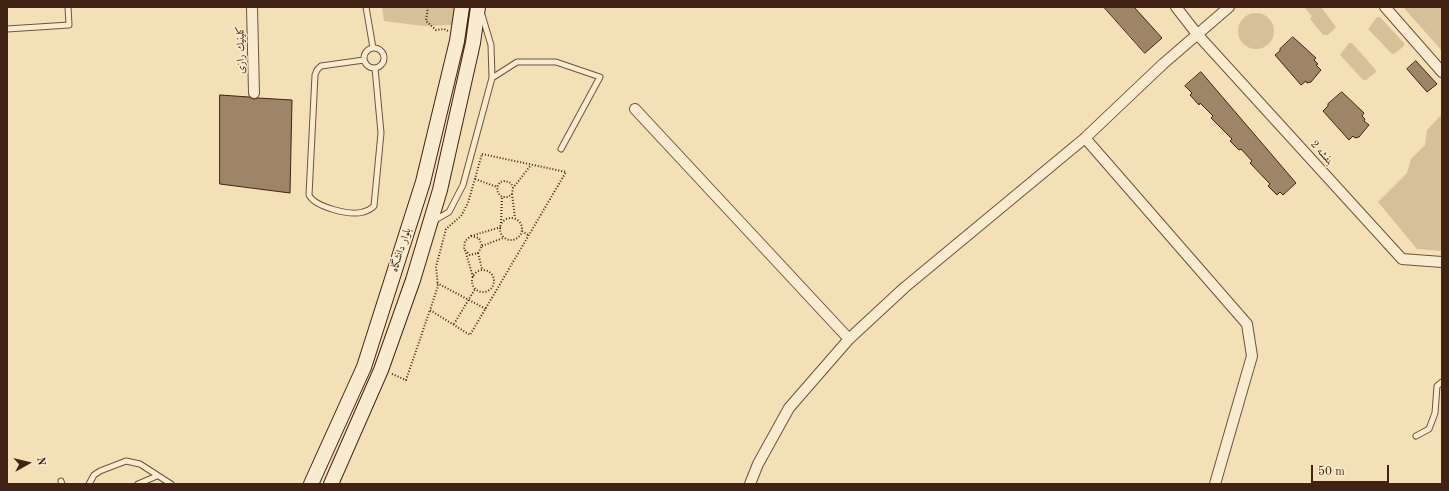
<!DOCTYPE html>
<meta charset="utf-8">
<style>
body{margin:0}
#map{position:relative;width:1449px;height:491px;overflow:hidden;background:#f4e0b6;font-family:"Old Standard TT",serif}
canvas{display:block}
.frame{position:absolute;inset:0;border:8px solid #412214;pointer-events:none}
.north{position:absolute;left:8px;top:443px;width:40px;height:40px;-webkit-text-stroke:3px #f8ebd0;paint-order:stroke;rotate:82deg;font-size:11px;font-weight:700;line-height:16px;text-align:center;color:#412214}
.north::after{content:'';display:block;margin:auto;width:14px;height:18px;background:#412214;clip-path:polygon(50% 0,100% 100%,50% 72%,0 100%)}
.scale{position:absolute;left:1311px;top:465px;width:78px;height:18px;box-sizing:border-box;border:2px solid #412214;border-top:0;padding-left:5px;font-size:12px;line-height:14px;white-space:nowrap;color:#412214;-webkit-text-stroke:3px #f8ebd0;paint-order:stroke}
</style>
<div id="map">
<canvas width="1449" height="491"></canvas>
<div class="frame"></div>
<div class="north">N</div>
<div class="scale">50 m</div>
</div>
<script>
const c = document.querySelector('canvas').getContext('2d');
c.lineJoin = 'round';
function fillPath(path, color) {
  c.fillStyle = color;
  c.fill(path, 'evenodd');
}
function strokePath(path, color, width, dash) {
  c.strokeStyle = color;
  c.lineWidth = width;
  c.lineCap = dash ? 'butt' : 'round';
  c.setLineDash(dash || []);
  c.stroke(path);
}
function drawText(font, color, halo, rows, align = 'center') {
  c.font = font + ' "Old Standard TT",Amiri,serif';
  c.lineWidth = 3;
  c.setLineDash([]);
  c.textBaseline = 'middle';
  c.strokeStyle = halo;
  c.fillStyle = color;
  for (const [text, x, y, turn = 0] of rows) {
    c.save();
    c.translate(x, y);
    c.rotate((+turn || 0) * Math.PI / 180);
    c.textAlign = isNaN(turn) ? turn : align;
    if (halo) c.strokeText(text, 0, 0);
    c.fillText(text, 0, 0);
    c.restore();
  }
}
const green = new Path2D(`
 M 382,7 L 455,7 L 454,25 L 423,26 L 384,21 Z
 M 1304,7 L 1321,7 L 1336,27 L 1328,35 L 1323,35 L 1310,19 L 1312,16 Z
 M 1403,7 L 1442,7 L 1442,51 Z
 M1238 31a18 18 0 1 1 36 0a18 18 0 1 1-36 0Z
 M 1377,17 L 1380,17 L 1404,43 L 1404,46 L 1394,54 L 1392,54 L 1368,29 Z
 M 1349,43 L 1352,43 L 1375,69 L 1376,72 L 1366,80 L 1363,80 L 1340,55 Z
 M 1442,114 L 1442,251 L 1417,249 L 1378,202 L 1407,173 L 1411,159 L 1425,145 L 1427,130 Z`);
const building = new Path2D(`
 M 1104,7 L 1134,7 L 1162,38 L 1145,53 Z
 M 1293,37 L 1316,58 L 1314,60 L 1318,64 L 1316,65 L 1321,70 L 1311,82 L 1307,83 L 1306,81 L 1301,85 L 1275,55 L 1280,51 L 1280,49 Z
 M 1416,61 L 1437,84 L 1427,92 L 1407,69 Z
 M 1201,72 L 1296,183 L 1283,195 L 1280,192 L 1277,195 L 1268,186 L 1270,184 L 1250,163 L 1252,161 L 1241,149 L 1239,150 L 1230,141 L 1232,139 L 1211,118 L 1213,116 L 1200,103 L 1199,105 L 1190,95 L 1192,93 L 1185,86 Z
 M 1342,92 L 1364,113 L 1362,116 L 1365,119 L 1364,121 L 1369,125 L 1359,137 L 1355,138 L 1353,136 L 1349,140 L 1323,111 L 1328,106 L 1328,104 Z
 M 220,95 L 249,97 L 254,99 L 258,98 L 292,100 L 290,193 L 220,184 Z`);
const path = new Path2D(`
 M 428,7 L 426,21 L 436,30 L 444,29 L 448,31
 M 482,154 L 566,172 L 470,335 L 430,310 L 438,286 L 436,267 L 446,229 L 461,216 L 468,203 Z
 M 475,179 L 497,187
 M 513,188 L 511,183 L 505,181 L 500,182 L 497,187 L 498,193 L 502,197 L 508,197 L 512,194 L 513,188 L 531,165
 M 512,194 L 515,218
 M500 229a11 11 0 1 1 22 0a11 11 0 1 1-22 0Z
 M 501,223 L 502,197
 M 522,231 L 528,235
 M 471,236 L 479,238 L 482,246 L 478,253 L 470,255 L 464,249 L 465,241 Z
 M 471,236 L 501,227
 M 482,246 L 503,238
 M 465,250 L 473,277
 M 478,253 L 482,269
 M472 281a11 11 0 1 1 22 0a11 11 0 1 1-22 0Z
 M 437,283 L 486,309
 M 454,324 L 475,289
 M 392,374 L 406,380 L 430,310`);
const lane = new Path2D(`
 M 366,7 L 373,48
 M 7,29 L 69,25 L 68,7
 M364 58a10 10 0 1 1 20 0a10 10 0 1 1-20 0Z
 M 364,60 L 321,66 L 317,70 L 315,75 L 309,195 C 315,207 350,216 363,212 C 367,211 371,209 374,206 L 381,133 L 375,68
 M 492,78 L 517,62 L 556,62 L 600,77 L 561,149
 M 435,220 L 449,212 L 463,185 L 492,78 L 491,45 L 482,15
 M 1416,436 L 1429,429 L 1435,413 L 1437,386 L 1442,382
 M 61,481 L 62,484
 M 89,484 L 94,475 L 100,471 L 126,461 L 140,464 L 171,484
 M 138,484 L 157,476`);
const street = new Path2D(`
 M 252,7 L 254,93
 M 1176,7 L 1197,34 L 1402,259 L 1442,262
 M 1385,7 L 1442,72
 M 635,109 L 849,339
 M 1085,138 L 1247,324 L 1252,356 L 1215,484
 M 750,484 L 758,464 L 789,408 L 849,339 L 904,288 L 1085,138 L 1163,64 L 1229,7`);
const secondary = new Path2D(`
 M 311,484 L 364,367 L 423,182 L 457,41 L 462,7
 M 331,484 L 381,370 L 413,280 L 440,190 L 473,43 L 478,7`);
const streetNames = [
 ["كلينيك رازی",241,50,-91],
 ["بنفشه 2",1322,153,48],
 ["بلوار دانشگاه",401,250,-72]
];
fillPath(green, '#d6c09a');
fillPath(building, '#9e8568');
strokePath(building, '#412214', 1);
strokePath(lane, '#6e523c', 7);
strokePath(street, '#6e523c', 12);
strokePath(secondary, '#412214', 16);
strokePath(path, '#412214', 2, [1, 2]);
strokePath(lane, '#f8ebd0', 5);
strokePath(street, '#f8ebd0', 10);
strokePath(secondary, '#f8ebd0', 14);
drawText('11px', '#412214', '#f8ebd0', streetNames);
</script>
